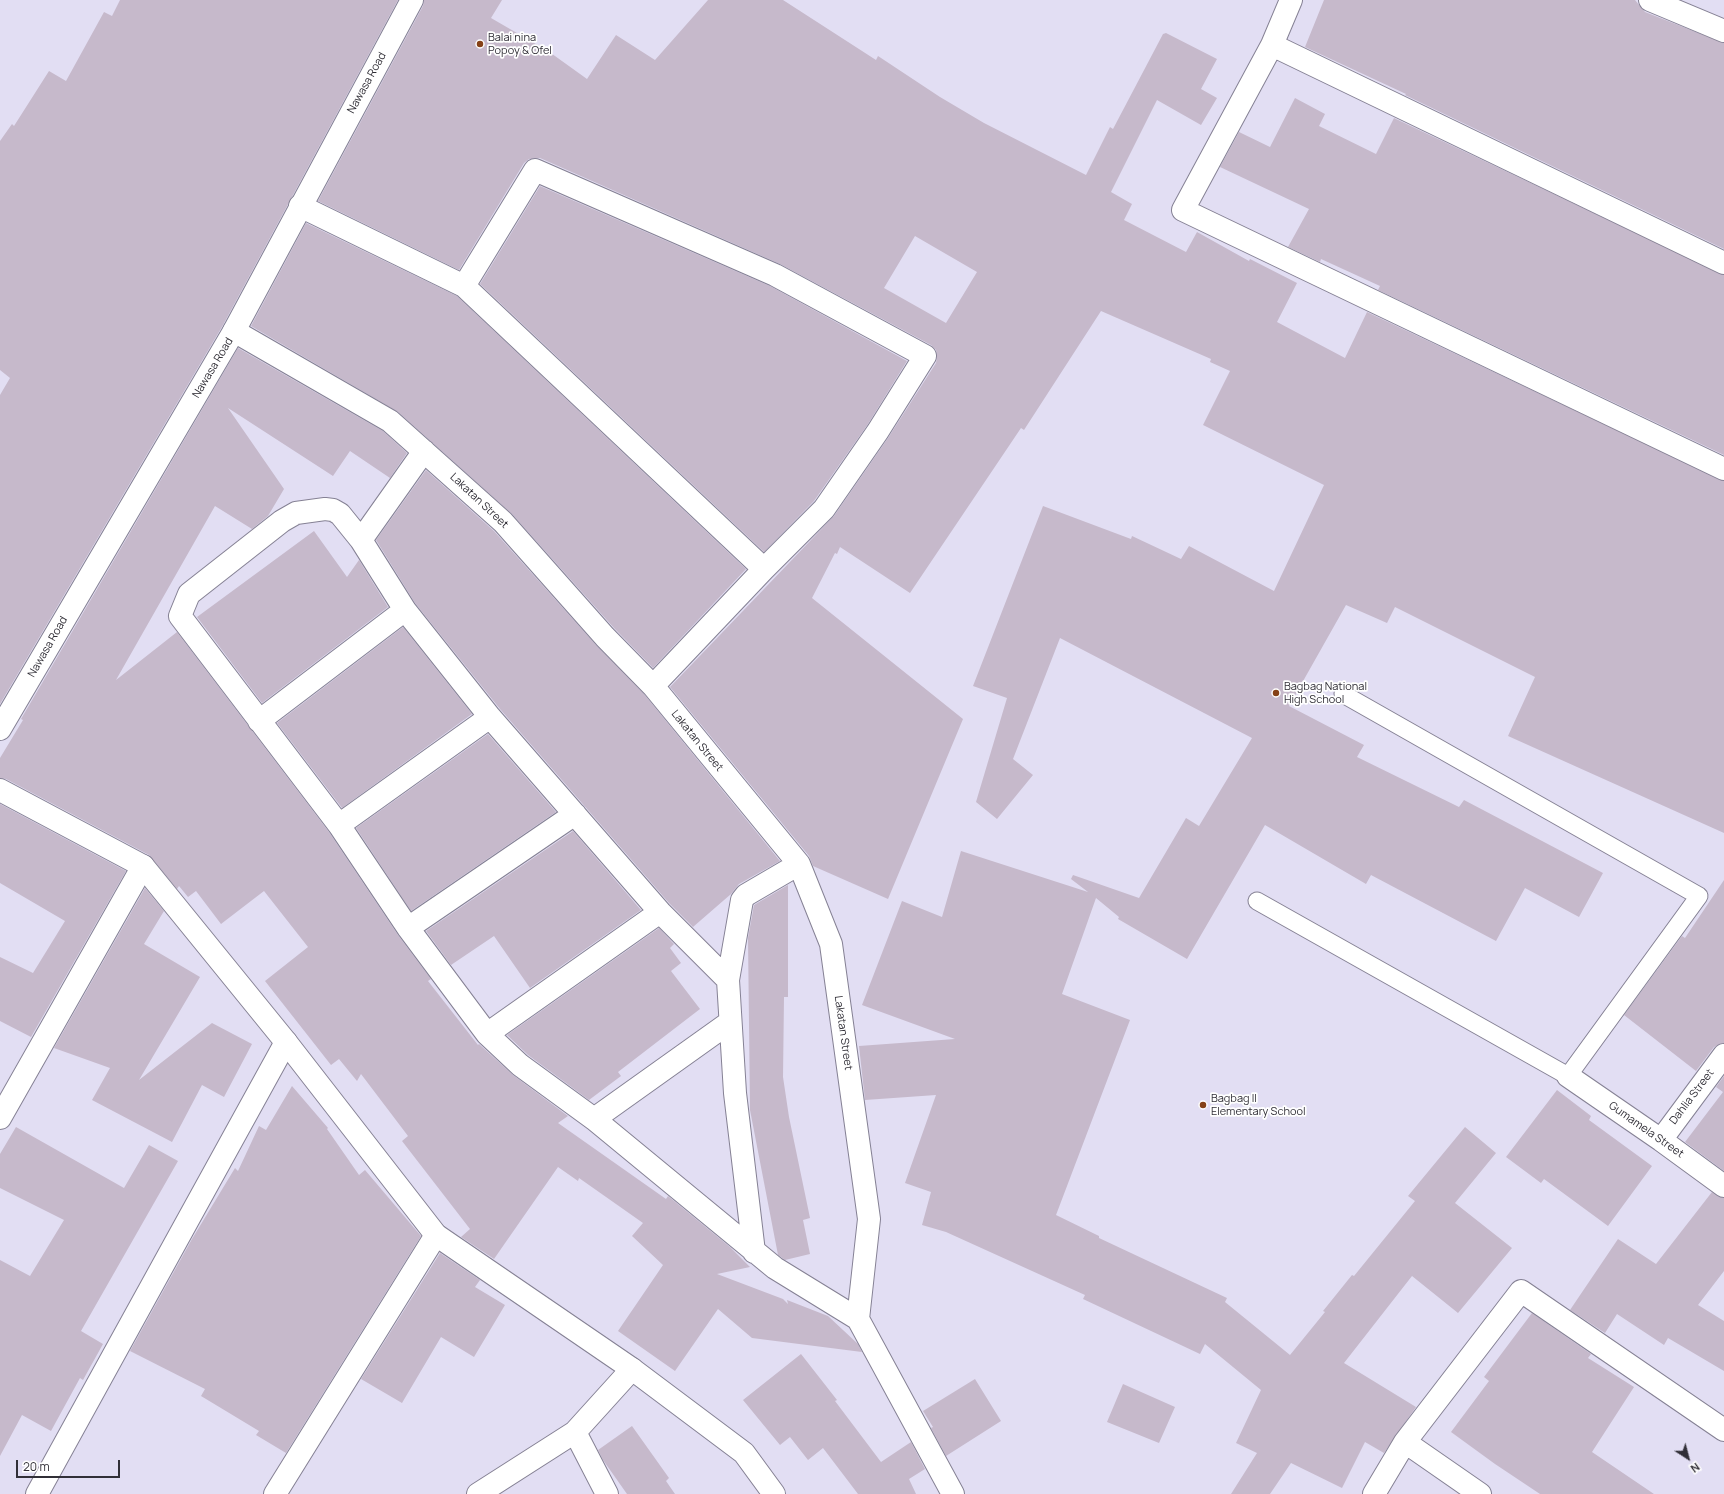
<!DOCTYPE html>
<style>
body{margin:0}
#map{position:relative;width:1724px;height:1494px;overflow:hidden;background:#e2def3;font-family:Manrope,sans-serif}
canvas{display:block}
.north{position:absolute;left:1668px;top:1438px;width:40px;height:40px;-webkit-text-stroke:3px #fff;paint-order:stroke;rotate:144deg;font-size:11px;font-weight:700;line-height:16px;text-align:center;color:#312f37}
.north::after{content:'';display:block;margin:auto;width:14px;height:18px;background:#312f37;clip-path:polygon(50% 0,100% 100%,50% 72%,0 100%)}
.scale{position:absolute;left:16px;top:1460px;width:104px;height:18px;box-sizing:border-box;border:2px solid #312f37;border-top:0;padding-left:5px;font-size:12px;line-height:14px;white-space:nowrap;color:#312f37;-webkit-text-stroke:3px #fff;paint-order:stroke}
</style>
<div id="map">
<canvas width="1724" height="1494"></canvas>
<div class="north">N</div>
<div class="scale">20 m</div>
</div>
<script>
const c = document.querySelector('canvas').getContext('2d');
c.lineJoin = 'round';
function fillPath(path, color) {
  c.fillStyle = color;
  c.fill(path, 'evenodd');
}
function strokePath(path, color, width, dash) {
  c.strokeStyle = color;
  c.lineWidth = width;
  c.lineCap = dash ? 'butt' : 'round';
  c.setLineDash(dash || []);
  c.stroke(path);
}
function drawText(font, color, halo, rows, align = 'center') {
  c.font = font + ' Manrope,sans-serif';
  c.lineWidth = 3.5;
  c.setLineDash([]);
  c.textBaseline = 'middle';
  c.strokeStyle = halo;
  c.fillStyle = color;
  for (const [text, x, y, turn = 0] of rows) {
    c.save();
    c.translate(x, y);
    c.rotate((+turn || 0) * Math.PI / 180);
    c.textAlign = isNaN(turn) ? turn : align;
    if (halo) c.strokeText(text, 0, 0);
    c.fillText(text, 0, 0);
    c.restore();
  }
}
const building = new Path2D(`
 M 120,0 L 398,0 L 223,325 L 0,704 L 0,395 L 10,378 L 0,370 L 0,141 L 12,124 L 14,126 L 49,71 L 66,81 L 104,12 L 112,16 Z
 M 424,0 L 502,0 L 491,18 L 548,51 L 587,79 L 616,35 L 655,60 L 708,0 L 783,0 L 876,60 L 878,56 L 940,97 L 984,123 L 1086,175 L 1110,127 L 1113,129 L 1163,34 L 1166,33 L 1217,59 L 1201,89 L 1217,98 L 1201,125 L 1157,100 L 1111,192 L 1132,204 L 1124,220 L 1186,252 L 1197,232 L 1249,261 L 1250,259 L 1297,283 L 1277,322 L 1345,358 L 1367,312 L 1724,481 L 1724,833 L 1508,736 L 1535,677 L 1395,607 L 1387,623 L 1346,605 L 1289,706 L 1364,745 L 1357,757 L 1459,807 L 1464,800 L 1603,873 L 1579,917 L 1525,888 L 1496,941 L 1371,875 L 1366,884 L 1265,825 L 1187,959 L 1118,919 L 1119,917 L 1096,898 L 1062,994 L 1130,1020 L 1056,1215 L 1099,1236 L 1099,1238 L 1227,1298 L 1225,1302 L 1290,1355 L 1325,1312 L 1323,1311 L 1352,1275 L 1354,1276 L 1415,1201 L 1408,1196 L 1465,1127 L 1496,1153 L 1455,1203 L 1512,1248 L 1458,1313 L 1412,1276 L 1344,1363 L 1416,1407 L 1384,1453 L 1365,1442 L 1342,1488 L 1291,1463 L 1270,1494 L 1231,1494 L 1257,1453 L 1236,1443 L 1261,1390 L 1205,1344 L 1200,1354 L 1083,1299 L 1085,1295 L 946,1232 L 922,1225 L 931,1192 L 905,1183 L 936,1095 L 865,1100 L 859,1046 L 955,1039 L 862,1005 L 902,901 L 942,917 L 961,851 L 1088,892 L 1071,879 L 1073,875 L 1139,898 L 1186,818 L 1199,826 L 1252,738 L 1060,638 L 1013,759 L 1033,775 L 997,819 L 976,802 L 1007,698 L 973,686 L 1043,506 L 1131,539 L 1132,536 L 1181,559 L 1189,546 L 1274,591 L 1324,485 L 1203,425 L 1230,371 L 1210,362 L 1211,359 L 1101,311 L 1024,430 L 1021,428 L 910,593 L 840,547 L 837,554 L 835,553 L 812,598 L 963,719 L 888,899 L 813,866 L 809,856 L 670,687 L 834,516 L 888,438 L 936,363 L 937,357 L 936,350 L 931,345 L 780,264 L 540,158 L 529,159 L 524,163 L 459,270 L 318,201 L 423,6 ZM 915,236 L 977,272 L 946,323 L 884,288 Z
 M 1324,0 L 1635,0 L 1645,12 L 1724,43 L 1724,249 L 1405,95 L 1406,94 L 1305,47 Z
 M 1295,98 L 1325,114 L 1319,126 L 1376,154 L 1394,118 L 1724,275 L 1724,455 L 1378,290 L 1380,286 L 1321,259 L 1320,262 L 1288,247 L 1309,209 L 1220,167 L 1239,132 L 1270,147 Z
 M 540,186 L 770,286 L 907,361 L 868,424 L 814,501 L 764,552 L 480,284 Z
 M 306,223 L 457,296 L 746,569 L 653,668 L 614,628 L 512,514 L 398,412 L 251,326 Z
 M 238,348 L 383,431 L 407,453 L 390,478 L 350,451 L 333,476 L 228,408 L 284,489 L 268,516 L 252,529 L 215,506 L 116,680 L 177,632 L 329,832 L 398,935 L 431,979 L 428,981 L 478,1045 L 479,1044 L 513,1075 L 568,1116 L 558,1123 L 666,1199 L 668,1196 L 730,1247 L 750,1267 L 717,1274 L 783,1299 L 788,1304 L 787,1300 L 828,1316 L 858,1344 L 862,1352 L 752,1338 L 718,1309 L 675,1371 L 618,1331 L 663,1265 L 632,1236 L 643,1223 L 579,1178 L 578,1181 L 558,1167 L 494,1259 L 461,1237 L 470,1229 L 402,1141 L 408,1136 L 361,1074 L 357,1081 L 339,1059 L 331,1065 L 265,981 L 308,947 L 264,891 L 221,924 L 196,891 L 188,897 L 179,886 L 177,889 L 149,855 L 6,779 L 0,778 L 0,758 L 23,720 L 21,719 Z
 M 426,470 L 494,531 L 596,645 L 644,694 L 780,861 L 739,884 L 731,894 L 693,927 L 669,903 L 500,709 L 415,603 L 376,540 Z
 M 314,531 L 347,577 L 359,560 L 388,607 L 262,703 L 197,617 Z
 M 403,627 L 472,714 L 342,808 L 277,723 Z
 M 488,734 L 556,812 L 411,911 L 356,828 Z
 M 0,804 L 126,871 L 31,1037 L 0,1021 L 0,957 L 33,973 L 65,921 L 0,883 Z
 M 573,831 L 641,910 L 530,988 L 494,936 L 451,965 L 426,931 Z
 M 1724,880 L 1724,1043 L 1714,1047 L 1696,1071 L 1624,1015 L 1682,936 L 1685,938 Z
 M 788,885 L 788,997 L 784,997 L 783,1077 L 789,1117 L 810,1218 L 803,1220 L 810,1254 L 785,1260 L 778,1255 L 750,1110 L 748,938 L 754,905 Z
 M 145,888 L 164,911 L 144,944 L 200,977 L 139,1080 L 212,1023 L 252,1044 L 224,1097 L 202,1085 L 172,1142 L 92,1100 L 110,1068 L 54,1048 Z
 M 659,928 L 674,944 L 670,948 L 681,963 L 671,971 L 700,1009 L 618,1072 L 621,1076 L 589,1100 L 528,1055 L 507,1035 Z
 M 1724,1076 L 1724,1171 L 1685,1142 L 1723,1092 L 1716,1087 Z
 M 292,1086 L 328,1128 L 327,1129 L 359,1175 L 365,1170 L 421,1236 L 286,1453 L 256,1435 L 259,1431 L 201,1396 L 205,1389 L 130,1351 L 192,1239 L 235,1168 L 238,1171 L 259,1126 L 266,1130 Z
 M 1557,1090 L 1591,1116 L 1589,1120 L 1652,1166 L 1608,1226 L 1544,1179 L 1541,1183 L 1506,1157 Z
 M 16,1127 L 124,1188 L 149,1145 L 178,1161 L 81,1331 L 103,1344 L 83,1380 L 80,1378 L 51,1431 L 22,1415 L 0,1456 L 0,1260 L 30,1276 L 64,1220 L 0,1188 L 0,1154 Z
 M 1712,1192 L 1724,1198 L 1724,1271 L 1698,1305 L 1724,1321 L 1724,1371 L 1668,1338 L 1664,1345 L 1617,1314 L 1605,1333 L 1570,1310 L 1618,1239 L 1656,1264 Z
 M 440,1253 L 480,1280 L 475,1287 L 505,1305 L 474,1357 L 441,1337 L 402,1403 L 361,1379 Z
 M 1532,1313 L 1591,1354 L 1588,1358 L 1634,1387 L 1592,1452 L 1654,1494 L 1540,1494 L 1495,1464 L 1451,1432 L 1489,1381 L 1484,1377 Z
 M 801,1354 L 837,1400 L 835,1401 L 881,1462 L 911,1442 L 925,1469 L 909,1479 L 916,1494 L 858,1494 L 823,1448 L 808,1460 L 790,1437 L 780,1445 L 743,1400 Z
 M 975,1379 L 1001,1421 L 946,1456 L 931,1428 L 933,1427 L 923,1411 Z
 M 1123,1384 L 1175,1407 L 1159,1443 L 1107,1422 Z
 M 632,1426 L 669,1478 L 666,1481 L 675,1494 L 627,1494 L 603,1460 L 598,1450 Z`);
const lane = new Path2D(`
 M 1257,901 L 1568,1076 L 1699,896 L 1343,694`);
const street = new Path2D(`
 M 1291,0 L 1272,45 L 1183,210 L 1724,469
 M 1650,0 L 1724,31
 M 1272,45 L 1724,263
 M 300,206 L 464,286 L 764,569
 M 464,286 L 535,170 L 775,275 L 925,356 L 878,431 L 824,509 L 764,569 L 653,686
 M 234,331 L 390,421 L 503,522 L 605,637 L 653,686 L 799,864 L 831,944 L 869,1219 L 858,1319
 M 361,540 L 424,451
 M 259,721 L 405,610
 M 339,825 L 490,717
 M 408,928 L 575,814
 M 728,980 L 660,912 L 490,717 L 405,610 L 361,540 L 340,514 L 333,510 L 325,509 L 296,513 L 282,521 L 189,594 L 180,616 L 339,825 L 408,928 L 487,1034 L 520,1065 L 594,1119 L 775,1268 L 858,1319 L 953,1494
 M 487,1034 L 660,912
 M 1568,1076 L 1661,1140 L 1724,1186
 M 0,1118 L 143,866
 M 594,1119 L 730,1022
 M 1661,1140 L 1724,1055
 M 754,1252 L 735,1093 L 728,980 L 742,900 L 746,895 L 799,864
 M 575,1432 L 632,1369
 M 1405,1442 L 1480,1494
 M 37,1494 L 286,1042
 M 275,1494 L 436,1235
 M 478,1494 L 575,1432 L 607,1494
 M 1374,1494 L 1405,1442 L 1521,1291 L 1724,1430`);
const secondary = new Path2D(`
 M 0,729 L 234,331 L 412,0
 M 0,790 L 143,866 L 286,1042 L 436,1235 L 632,1369 L 744,1453 L 774,1494`);
const markers = [
 [480,44,4,"#854117"],
 [1276,693,4,"#854117"],
 [1203,1105,4,"#854117"]
];
const poiNames = [
 ["Balai nina",488,38],
 ["Popoy & Ofel",488,51],
 ["Bagbag National",1284,687],
 ["High School",1284,700],
 ["Bagbag II",1211,1099],
 ["Elementary School",1211,1112]
];
const streetNames = [
 ["Nawasa Road",367,83,-61],
 ["Nawasa Road",213,368,-59],
 ["Lakatan Street",479,501,43],
 ["Nawasa Road",48,647,-60],
 ["Lakatan Street",697,741,51],
 ["Lakatan Street",843,1033,82],
 ["Dahlia Street",1692,1097,-53],
 ["Gumamela Street",1646,1130,35]
];
fillPath(building, '#c6b9cb');
strokePath(lane, '#858194', 19);
strokePath(street, '#858194', 24);
strokePath(secondary, '#858194', 24);
strokePath(lane, '#fff', 17);
strokePath(street, '#fff', 22);
strokePath(secondary, '#fff', 22);
for (const [x, y, r, color] of markers) {
  const dot = new Path2D();
  dot.arc(x, y, r, 0, 2 * Math.PI);
  c.fillStyle = color;
  c.fill(dot);
  strokePath(dot, '#fff', 1.5);
}
drawText('11px', '#312f37', '#fff', poiNames, 'left');
drawText('11px', '#312f37', '#fff', streetNames);
</script>
